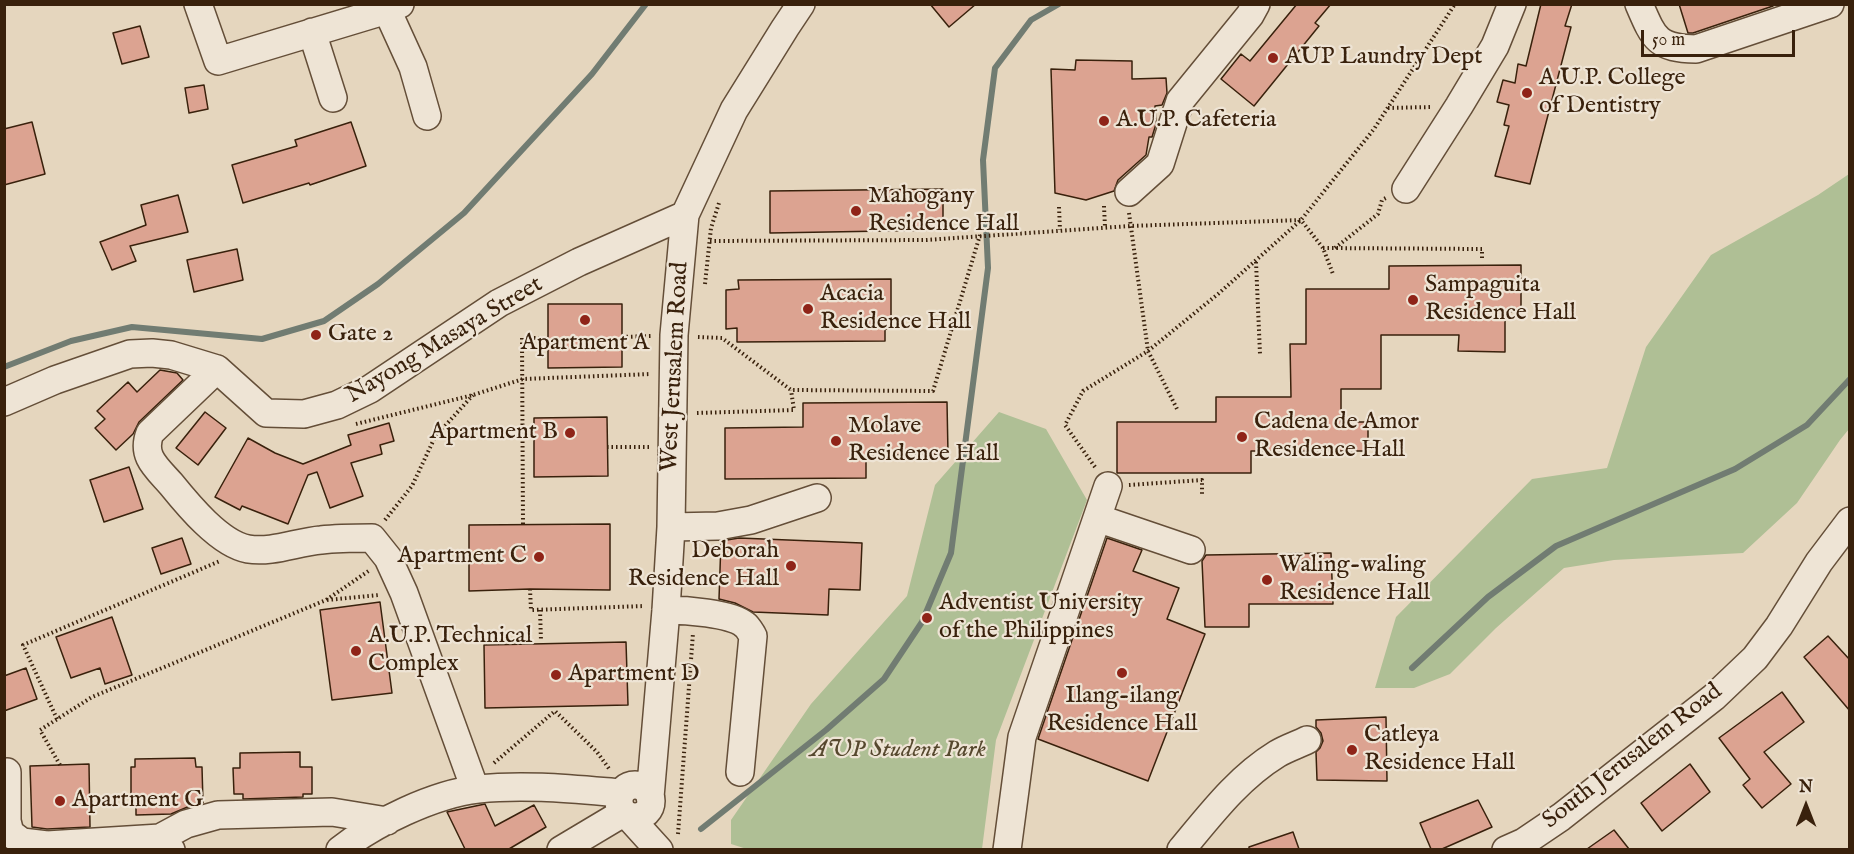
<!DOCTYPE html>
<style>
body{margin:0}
#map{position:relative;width:1854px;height:854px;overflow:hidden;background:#e5d6be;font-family:"IM FELL English",serif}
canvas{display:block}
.frame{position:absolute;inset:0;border:6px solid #39210c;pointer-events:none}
.north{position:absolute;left:1776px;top:776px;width:60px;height:60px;-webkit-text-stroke:4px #eee4d5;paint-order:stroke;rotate:0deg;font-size:16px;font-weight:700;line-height:24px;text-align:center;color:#39210c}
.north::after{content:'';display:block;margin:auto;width:21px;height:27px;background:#39210c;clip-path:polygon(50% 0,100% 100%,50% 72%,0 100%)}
.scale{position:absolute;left:1641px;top:30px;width:154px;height:27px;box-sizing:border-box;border:3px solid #39210c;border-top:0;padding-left:8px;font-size:18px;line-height:21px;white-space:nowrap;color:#39210c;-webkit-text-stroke:4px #eee4d5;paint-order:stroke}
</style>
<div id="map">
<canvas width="1854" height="854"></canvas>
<div class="frame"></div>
<div class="north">N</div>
<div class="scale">50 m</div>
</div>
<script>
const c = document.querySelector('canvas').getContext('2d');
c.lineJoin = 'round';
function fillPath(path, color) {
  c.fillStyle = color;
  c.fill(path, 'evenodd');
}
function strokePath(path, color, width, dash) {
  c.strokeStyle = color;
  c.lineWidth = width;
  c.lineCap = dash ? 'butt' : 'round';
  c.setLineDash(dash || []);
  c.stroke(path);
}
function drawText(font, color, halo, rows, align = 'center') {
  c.font = font + ' "IM FELL English",serif';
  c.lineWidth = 4.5;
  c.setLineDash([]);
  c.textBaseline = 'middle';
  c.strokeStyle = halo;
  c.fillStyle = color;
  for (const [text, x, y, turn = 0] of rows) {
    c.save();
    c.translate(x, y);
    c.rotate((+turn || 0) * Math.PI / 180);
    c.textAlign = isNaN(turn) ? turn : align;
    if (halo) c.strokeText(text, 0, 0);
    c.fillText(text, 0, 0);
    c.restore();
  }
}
const green = new Path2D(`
 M 1849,174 L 1849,429 L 1840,440 L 1797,503 L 1743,553 L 1614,560 L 1564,568 L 1496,628 L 1450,674 L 1414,688 L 1375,688 L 1396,617 L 1532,479 L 1607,468 L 1646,347 L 1711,255 L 1818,195 Z
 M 999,412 L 1046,429 L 1087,500 L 996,740 L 982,849 L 750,850 L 731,844 L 731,820 L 811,704 L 907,596 L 935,485 Z`);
const stream = new Path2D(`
 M 4,367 L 71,341 L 132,327 L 262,339 L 324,321 L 378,284 L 464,213 L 592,74 L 646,4
 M 1412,668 L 1488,597 L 1556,546 L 1735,469 L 1807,425 L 1850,379
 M 701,829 L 826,730 L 884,679 L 922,622 L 951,553 L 988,268 L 983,160 L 995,68 L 1031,20 L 1059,4`);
const building = new Path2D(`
 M 930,4 L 976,4 L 949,27 Z
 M 1297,4 L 1331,4 L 1315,23 L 1319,26 L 1254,106 L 1221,79 L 1241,54 L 1250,61 Z
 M 1541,4 L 1572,4 L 1565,26 L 1571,27 L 1530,184 L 1495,176 L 1509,126 L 1504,125 L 1509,105 L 1497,102 L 1503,80 L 1515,83 L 1518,64 L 1526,66 Z
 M 1679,4 L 1773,4 L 1773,6 L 1693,33 L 1688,33 Z
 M 140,26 L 149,57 L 122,64 L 113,33 Z
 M 1076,60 L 1132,61 L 1132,79 L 1166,78 L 1167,93 L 1162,105 L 1155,106 L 1156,124 L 1152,137 L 1149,137 L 1146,155 L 1118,180 L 1114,191 L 1086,200 L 1055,193 L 1051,69 L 1075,70 Z
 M 204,85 L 208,109 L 189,113 L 185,88 Z
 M 32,122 L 45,174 L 4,185 L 4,129 Z
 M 351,122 L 366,166 L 310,185 L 309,183 L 243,203 L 232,165 L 297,146 L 295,140 Z
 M 943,189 L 943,230 L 770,233 L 770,191 Z
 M 178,195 L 188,232 L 130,246 L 136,261 L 112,270 L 100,242 L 146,225 L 141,205 Z
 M 237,249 L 243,280 L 194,292 L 187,260 Z
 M 1521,265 L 1521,311 L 1505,312 L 1505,352 L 1458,351 L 1459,335 L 1381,335 L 1381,389 L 1341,389 L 1341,422 L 1368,422 L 1368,451 L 1251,451 L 1251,473 L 1117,473 L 1117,422 L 1216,422 L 1216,397 L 1291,397 L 1290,344 L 1306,344 L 1306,289 L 1389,289 L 1389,266 Z
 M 891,279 L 891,329 L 885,329 L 885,341 L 737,342 L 737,328 L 726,329 L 726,290 L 739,289 L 738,280 Z
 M 548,304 L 622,304 L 622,367 L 548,368 Z
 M 160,370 L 177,373 L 183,380 L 139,422 L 133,434 L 116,450 L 95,428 L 105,419 L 97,411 L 128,382 L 137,392 Z
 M 947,402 L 948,454 L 866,455 L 866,478 L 725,479 L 725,428 L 803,427 L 803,403 Z
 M 205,412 L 226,428 L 198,465 L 176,448 Z
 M 607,417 L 608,476 L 534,477 L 534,418 Z
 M 389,423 L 394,441 L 380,445 L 382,454 L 351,463 L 363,496 L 330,508 L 317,472 L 308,475 L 288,524 L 242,506 L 240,510 L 215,497 L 248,438 L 275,453 L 303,464 L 351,445 L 348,435 Z
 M 129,467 L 143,509 L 104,522 L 90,480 Z
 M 610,524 L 610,590 L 530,589 L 469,591 L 469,525 Z
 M 182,538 L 191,564 L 161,574 L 152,548 Z
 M 739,538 L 862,543 L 860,590 L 829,589 L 828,615 L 753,612 L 735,603 L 719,599 L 721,541 Z
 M 1107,538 L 1142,550 L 1133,571 L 1179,588 L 1167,619 L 1205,634 L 1148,781 L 1038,739 Z
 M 1331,553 L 1333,604 L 1249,604 L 1249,627 L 1205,627 L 1202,561 L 1206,555 Z
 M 380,602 L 392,693 L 332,700 L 320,610 Z
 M 112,617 L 132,675 L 105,684 L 100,668 L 71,678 L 56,637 Z
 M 1828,636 L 1850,660 L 1850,711 L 1804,657 Z
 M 626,642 L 628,705 L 485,708 L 484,645 Z
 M 26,668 L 37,699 L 4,711 L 4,676 Z
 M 1782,692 L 1804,722 L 1764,752 L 1791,784 L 1762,808 L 1743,785 L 1750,779 L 1719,738 Z
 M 1386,717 L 1387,781 L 1317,780 L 1316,752 L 1320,748 L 1323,741 L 1321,733 L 1316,727 L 1316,720 Z
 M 300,752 L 300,767 L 312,767 L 312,794 L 303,794 L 303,797 L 243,799 L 243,794 L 234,794 L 233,768 L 240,768 L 240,753 Z
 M 195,758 L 196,767 L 202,767 L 203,803 L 197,803 L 171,814 L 136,815 L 136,803 L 131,803 L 131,767 L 135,767 L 135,759 Z
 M 89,764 L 90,827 L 47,829 L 32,827 L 30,766 Z
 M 1690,764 L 1710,792 L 1662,831 L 1641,803 Z
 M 1478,800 L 1492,827 L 1442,849 L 1431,849 L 1420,823 Z
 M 485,804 L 495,826 L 534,805 L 546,827 L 509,849 L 465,849 L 447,812 Z
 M 1614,830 L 1629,849 L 1587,849 Z
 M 1293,832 L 1299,849 L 1249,849 L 1249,847 Z`);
const path = new Path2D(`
 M 1388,108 L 1431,107
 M 1104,206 L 1105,227
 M 1059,207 L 1060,230
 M 1129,213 L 1148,351 L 1178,411
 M 710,241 L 926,240 L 1130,226 L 1301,220 L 1323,248 L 1333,274
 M 1323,248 L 1482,249 L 1482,261
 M 1335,248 L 1378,214 L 1382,200 L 1388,197
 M 1256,262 L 1260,354
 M 705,284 L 711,228 L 719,203
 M 622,337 L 651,336
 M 698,337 L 722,338 L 791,390 L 933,391 L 980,235
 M 697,413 L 794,410 L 791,390
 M 356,424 L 473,395 L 523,379 L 651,374
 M 607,447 L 652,447
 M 1095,467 L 1065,425 L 1083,391 L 1148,351 L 1218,294 L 1301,220 L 1374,129 L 1455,4
 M 1129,485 L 1202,480 L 1202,496
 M 385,520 L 412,486 L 435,437 L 473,395
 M 523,524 L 522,338 L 548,338
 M 530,589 L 531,610 L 644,606
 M 327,600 L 379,595
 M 540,610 L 541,641
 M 57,719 L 23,645 L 220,561
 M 494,763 L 555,711 L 597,752 L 610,770
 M 60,765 L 40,730 L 92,697 L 326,600 L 370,570
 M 678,834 L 693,633`);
const minor = new Path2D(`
 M 198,4 L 218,61 L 387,10 L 400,4
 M 1639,4 C 1654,39 1657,48 1696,49 L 1830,4
 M 387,10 L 413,67 L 427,116
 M 312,32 L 333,98
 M 1406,189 L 1459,106 L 1495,46 L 1512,4
 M 1129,192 L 1160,164 L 1180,101 L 1250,15 L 1256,4
 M 217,369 L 150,433 C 141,456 156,467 171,484 C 188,505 220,544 248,549 C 272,553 297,542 321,540 C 338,538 355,538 372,538 L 388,558 L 404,593 L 475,789
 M 4,402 L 55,380 L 130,354 L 152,353 L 171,355 L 217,369 L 266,413 L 304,414 L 337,405 L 370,389 L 499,303 L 579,262 L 685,215
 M 1097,518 L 1191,550
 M 671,527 L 718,526 L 751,520 L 817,498
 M 666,610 C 684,610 731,613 745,625 C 748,627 751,633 753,636 L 740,772
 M 7,772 L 7,821 L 10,833 L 22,842 L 47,845 L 160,838 L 171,850
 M619 801a16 16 0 1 1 32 0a16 16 0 1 1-32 0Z
 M 650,797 L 666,610 L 671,527 L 674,335 L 685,215 L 734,110 L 785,28 L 801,4
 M 629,817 L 659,850
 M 160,838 L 186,824 L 218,815 L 332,812 L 387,821
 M 340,850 C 374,823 434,794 478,789 C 525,784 572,789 620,793
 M 561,850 L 623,813
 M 1007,850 L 1022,737 L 1108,486
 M 1181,850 C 1211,814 1238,778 1277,754 C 1287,748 1297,745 1307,740
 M 1506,850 L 1524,842 L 1561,817 L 1714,697 L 1755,658 L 1779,626 L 1819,562 L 1850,521`);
const markers = [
 [1273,58,6,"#8f2418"],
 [1527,93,6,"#8f2418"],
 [1104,121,6,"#8f2418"],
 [856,211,6,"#8f2418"],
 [1413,300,6,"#8f2418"],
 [808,309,6,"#8f2418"],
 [585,320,6,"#8f2418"],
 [316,335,6,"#8f2418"],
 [570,433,6,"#8f2418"],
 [1242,437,6,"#8f2418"],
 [836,441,6,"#8f2418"],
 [539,557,6,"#8f2418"],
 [791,566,6,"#8f2418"],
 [1267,580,6,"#8f2418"],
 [927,618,6,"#8f2418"],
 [356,651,6,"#8f2418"],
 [1122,673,6,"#8f2418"],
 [556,675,6,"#8f2418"],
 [1352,750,6,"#8f2418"],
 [60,801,6,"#8f2418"]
];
const poiNames = [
 ["AUP Laundry Dept",1285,58],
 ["A.U.P. College",1539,79],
 ["of Dentistry",1539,107],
 ["A.U.P. Cafeteria",1116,121],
 ["Mahogany",868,197],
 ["Residence Hall",868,225],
 ["Sampaguita",1425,286],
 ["Residence Hall",1425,314],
 ["Acacia",820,295],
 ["Residence Hall",820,323],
 ["Gate 2",328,335],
 ["Apartment A",585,344,"center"],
 ["Cadena de Amor",1254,423],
 ["Residence Hall",1254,451],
 ["Molave",848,427],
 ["Residence Hall",848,455],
 ["Apartment B",558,433,"right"],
 ["Deborah",779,552,"right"],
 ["Residence Hall",779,580,"right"],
 ["Apartment C",527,557,"right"],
 ["Waling-waling",1279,566],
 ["Residence Hall",1279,594],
 ["Adventist University",939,604],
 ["of the Philippines",939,632],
 ["A.U.P. Technical",368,637],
 ["Complex",368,665],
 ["Apartment D",568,675],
 ["Ilang-ilang",1122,697,"center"],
 ["Residence Hall",1122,725,"center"],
 ["Catleya",1364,736],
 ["Residence Hall",1364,764],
 ["Apartment G",72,801]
];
const streetNames = [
 ["Nayong Masaya Street",445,341,-31],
 ["West Jerusalem Road",676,367,-87],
 ["South Jerusalem Road",1633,757,-38]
];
const parkNames = [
 ["AUP Student Park",898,751]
];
fillPath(green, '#afbf95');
strokePath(stream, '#717c72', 6);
fillPath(building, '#dca391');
strokePath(building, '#39210c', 1.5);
strokePath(minor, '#644e38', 30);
strokePath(path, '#39210c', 4, [1.5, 3]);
strokePath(minor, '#eee4d5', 27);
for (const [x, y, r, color] of markers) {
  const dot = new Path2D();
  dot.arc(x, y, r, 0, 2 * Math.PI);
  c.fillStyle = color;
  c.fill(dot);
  strokePath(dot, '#eee4d5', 2);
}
drawText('24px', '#39210c', '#eee4d5', poiNames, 'left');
drawText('24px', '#39210c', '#eee4d5', streetNames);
drawText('italic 24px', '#56482e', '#eee4d5', parkNames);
</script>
